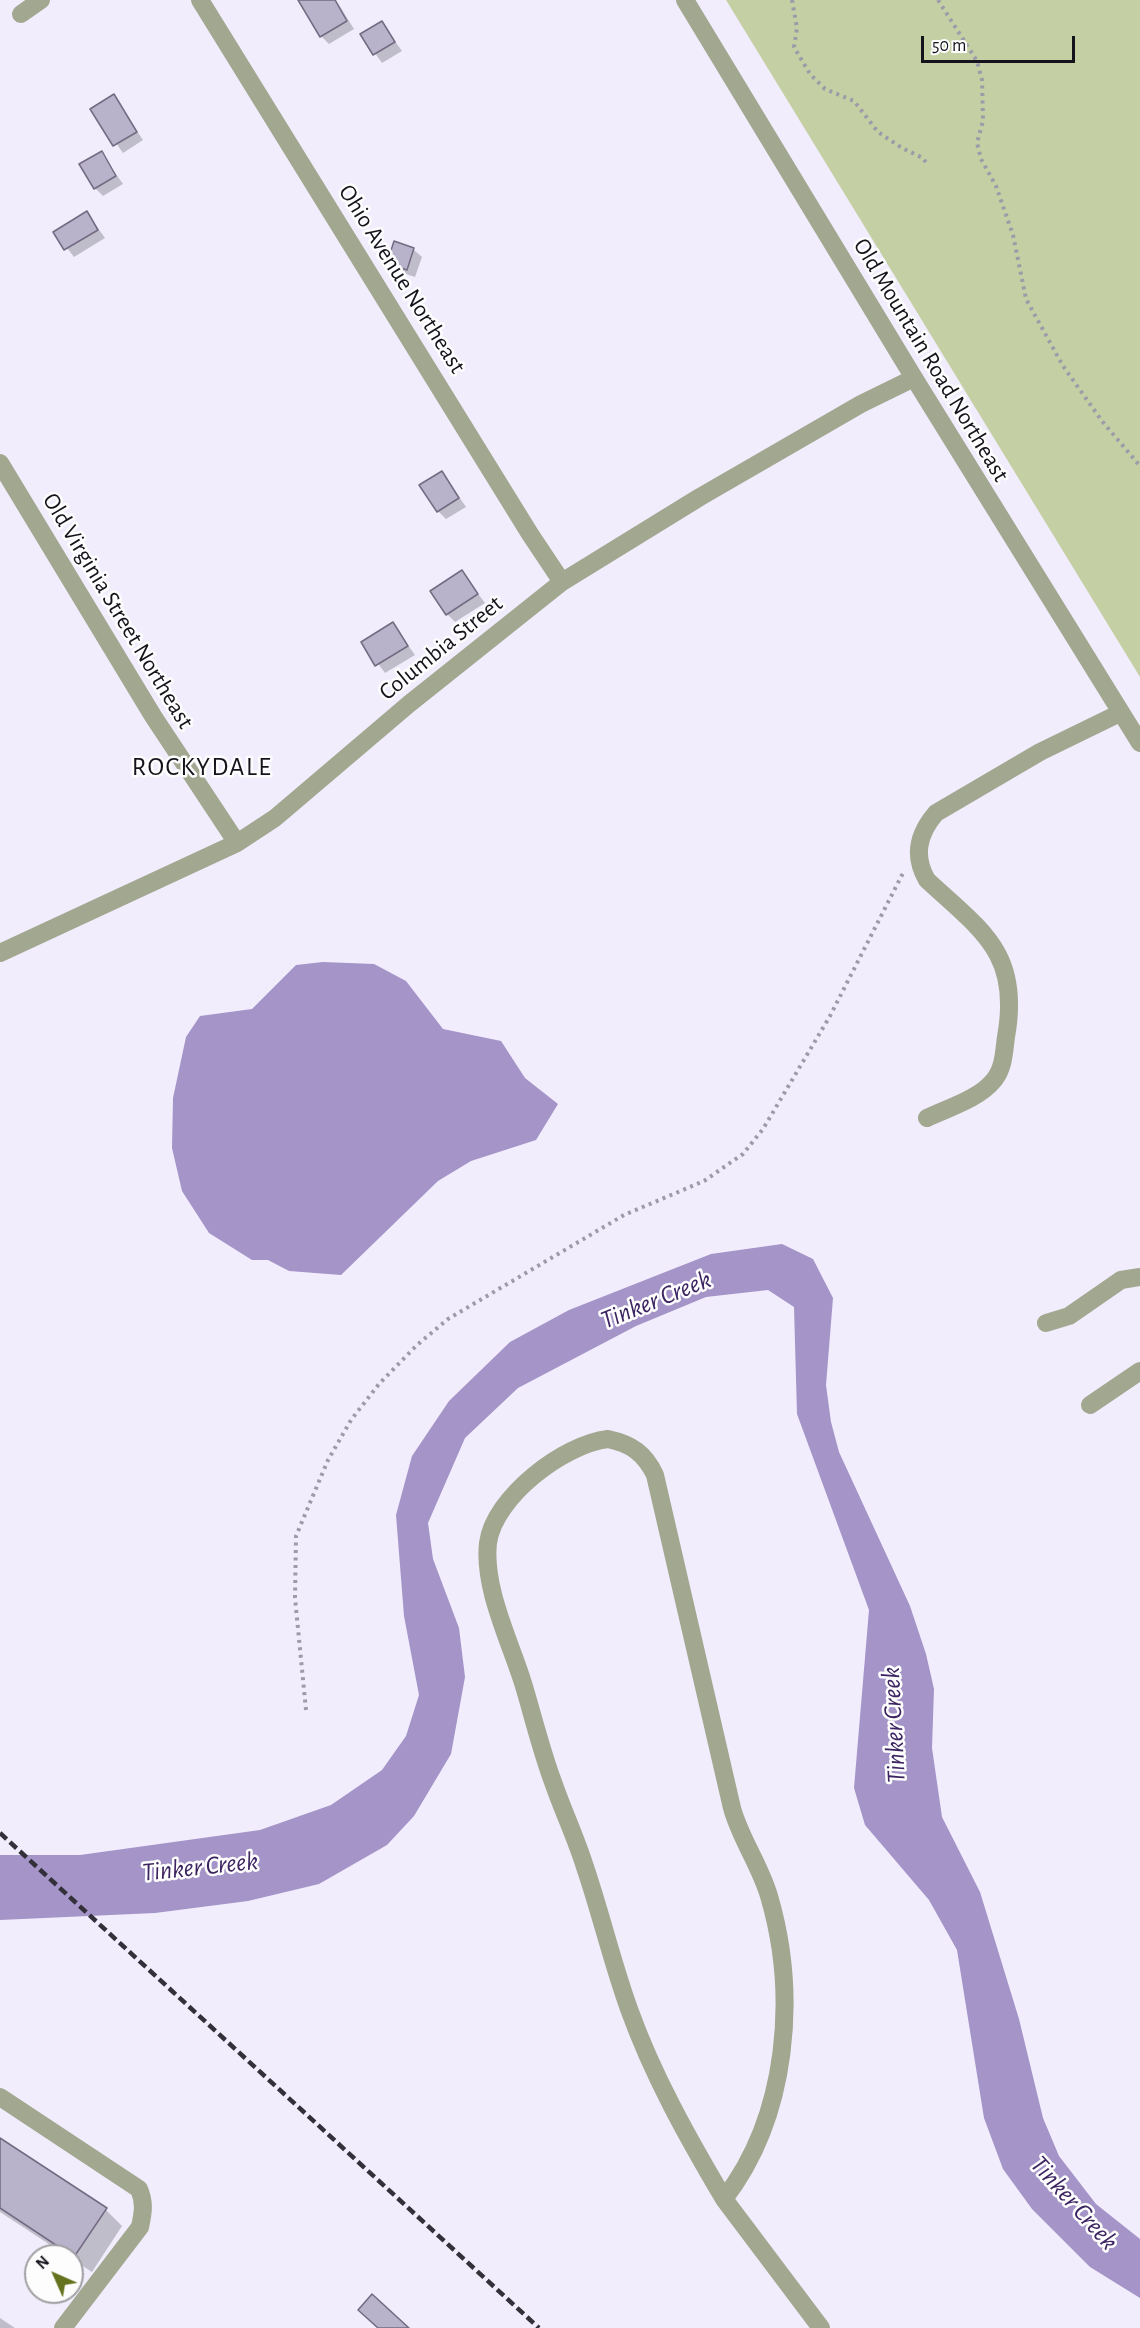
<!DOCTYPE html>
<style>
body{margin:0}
#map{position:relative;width:1140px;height:2328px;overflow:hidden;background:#f1edfd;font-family:"Alegreya Sans",sans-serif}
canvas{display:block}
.north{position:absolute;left:24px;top:2244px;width:60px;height:60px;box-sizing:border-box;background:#fdfdfd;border:2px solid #a09fa2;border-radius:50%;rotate:315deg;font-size:16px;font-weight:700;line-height:24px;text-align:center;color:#14121a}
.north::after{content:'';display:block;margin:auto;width:21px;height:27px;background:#65721e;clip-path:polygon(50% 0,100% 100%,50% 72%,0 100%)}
.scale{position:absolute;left:921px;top:36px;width:154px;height:27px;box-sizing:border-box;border:3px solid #14121a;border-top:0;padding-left:8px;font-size:18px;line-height:21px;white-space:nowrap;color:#14121a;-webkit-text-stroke:4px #fdfdfd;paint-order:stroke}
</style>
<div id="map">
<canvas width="1140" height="2328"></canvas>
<div class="north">N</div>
<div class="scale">50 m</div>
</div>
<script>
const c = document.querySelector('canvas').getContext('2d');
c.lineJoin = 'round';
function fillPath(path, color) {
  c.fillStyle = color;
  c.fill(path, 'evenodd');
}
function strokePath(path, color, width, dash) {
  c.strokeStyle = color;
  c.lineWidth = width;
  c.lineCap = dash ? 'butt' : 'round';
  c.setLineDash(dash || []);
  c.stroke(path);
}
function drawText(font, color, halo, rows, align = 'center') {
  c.font = font + ' "Alegreya Sans",sans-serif';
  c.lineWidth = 5;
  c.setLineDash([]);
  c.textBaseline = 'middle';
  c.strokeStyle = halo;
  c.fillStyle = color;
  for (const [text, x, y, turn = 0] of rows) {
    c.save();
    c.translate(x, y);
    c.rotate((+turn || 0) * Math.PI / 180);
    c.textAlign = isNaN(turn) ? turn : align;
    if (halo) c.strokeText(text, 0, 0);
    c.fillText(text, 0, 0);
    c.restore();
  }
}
const green = new Path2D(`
 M 726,0 L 1140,0 L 1140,677 Z`);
const water = new Path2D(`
 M 323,962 L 374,964 L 406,981 L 443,1029 L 501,1041 L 525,1078 L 558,1104 L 536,1140 L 471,1161 L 438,1181 L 341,1275 L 289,1271 L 268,1260 L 252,1260 L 209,1233 L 182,1191 L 172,1148 L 173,1098 L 186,1037 L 200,1016 L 252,1009 L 296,965 Z
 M 782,1244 L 813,1259 L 833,1298 L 826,1385 L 831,1422 L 839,1452 L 910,1606 L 926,1654 L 934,1689 L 932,1748 L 942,1817 L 980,1892 L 1019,2019 L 1043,2118 L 1059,2156 L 1096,2204 L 1140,2239 L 1140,2298 L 1090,2267 L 1032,2209 L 1003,2169 L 984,2118 L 957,1950 L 929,1900 L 865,1825 L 854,1788 L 869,1610 L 797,1414 L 794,1307 L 768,1290 L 706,1297 L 636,1326 L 518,1388 L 465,1438 L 428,1523 L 433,1559 L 459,1628 L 465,1677 L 451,1754 L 414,1816 L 387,1845 L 319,1884 L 248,1901 L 155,1913 L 0,1920 L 0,1855 L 80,1855 L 260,1830 L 331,1805 L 382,1770 L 406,1736 L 419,1695 L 404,1616 L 396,1515 L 412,1456 L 449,1401 L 510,1342 L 569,1310 L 711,1254 Z`);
const shadow = new Path2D(`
 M 300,0 L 336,0 L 354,29 L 329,44 L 321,36 Z
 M 382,23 L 402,51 L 382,63 L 362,35 Z
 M 113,96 L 143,140 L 123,153 L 92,109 Z
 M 101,153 L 123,184 L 103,196 L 95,188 Z
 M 87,213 L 105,238 L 74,257 L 55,232 Z
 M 413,249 L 422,257 L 415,277 L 397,271 L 389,263 Z
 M 442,472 L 466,507 L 446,519 L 438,511 Z
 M 462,572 L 485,603 L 455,622 L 447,614 Z
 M 393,624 L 415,655 L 385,673 L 363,643 Z
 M 0,2139 L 106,2210 L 122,2226 L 92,2272 L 72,2259 L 72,2256 L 67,2256 L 0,2212 Z
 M 0,2318 L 15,2328 L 0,2328 Z`);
const building = new Path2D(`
 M 298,0 L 335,0 L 347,21 L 320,37 Z
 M 382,21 L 395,42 L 373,55 L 360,34 Z
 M 114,94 L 137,132 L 113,146 L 90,109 Z
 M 102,151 L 116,176 L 94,189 L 79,164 Z
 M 87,211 L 98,230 L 64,250 L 53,232 Z
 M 394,241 L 414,248 L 407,270 L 387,263 Z
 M 442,471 L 459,498 L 437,512 L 419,485 Z
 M 462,570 L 478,594 L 446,615 L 430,591 Z
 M 393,622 L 408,646 L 375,666 L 361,642 Z
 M 0,2138 L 107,2208 L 74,2257 L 0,2208 Z
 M 372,2294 L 409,2328 L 378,2328 L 358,2310 Z`);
const path = new Path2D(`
 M 792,0 L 797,28 L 794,47 L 810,74 L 825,89 L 854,101 L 878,132 L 902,148 L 923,158 L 928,166
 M 938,0 L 977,61 L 982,80 L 983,121 L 977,143 L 981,159 L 996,186 L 1013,235 L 1026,299 L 1063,366 L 1102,421 L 1140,466
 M 306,1710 L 295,1598 L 296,1536 L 328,1460 L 351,1420 L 379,1384 L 417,1345 L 448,1319 L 624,1215 L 704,1181 L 743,1154 L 763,1129 L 830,1016 L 903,873`);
const minor = new Path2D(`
 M 200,0 L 530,534 L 562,582
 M 685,0 L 914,378 L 1140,743
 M 21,14 L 41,0
 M 0,463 L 153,716 L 237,843
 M 0,953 L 237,843 L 275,818 L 409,704 L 562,582 L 700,497 L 861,404 L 914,378
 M 927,1118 C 948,1108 979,1099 994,1080 C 1004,1068 1004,1051 1006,1037 C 1021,953 982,931 927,880 C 913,856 918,834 936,813 L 1040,752 L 1120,713
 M 1046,1323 L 1069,1316 L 1121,1280 L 1140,1277
 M 1090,1405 L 1140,1371
 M 608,1439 C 632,1444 645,1454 655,1475 C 680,1586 706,1697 732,1808 C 740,1838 760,1865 769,1896 C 798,1995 788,2116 724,2199 C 688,2138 653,2076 629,2009 C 612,1962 601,1914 585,1867 C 576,1838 563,1811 553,1782 C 541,1750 533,1716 523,1683 C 510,1641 483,1588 488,1543 C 494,1497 564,1444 608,1439 Z
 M 0,2097 L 139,2189 C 145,2203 143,2213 140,2227 L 63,2328
 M 724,2199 L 821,2328`);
const rail = new Path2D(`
 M 0,1833 L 539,2328`);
const streetNames = [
 ["Ohio Avenue Northeast",402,279,58],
 ["Old Mountain Road Northeast",931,360,59],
 ["Old Virginia Street Northeast",118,611,59],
 ["Columbia Street",441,648,-39]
];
const neighbourhoodNames = [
 ["ROCKYDALE",202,767]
];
const waterNames = [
 ["Tinker Creek",656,1300,-22],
 ["Tinker Creek",894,1725,-93],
 ["Tinker Creek",200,1867,-6],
 ["Tinker Creek",1074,2203,48]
];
fillPath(green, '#c5cfa4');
fillPath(water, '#a494c7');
fillPath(shadow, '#0003');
fillPath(building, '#b9b2cb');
strokePath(building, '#726b82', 1.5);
strokePath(path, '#9e9ba8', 4, [3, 4.5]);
strokePath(minor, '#a2a790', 18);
strokePath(rail, '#33303a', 4.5, [9, 4.5]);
drawText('24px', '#14121a', '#fdfdfd', streetNames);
c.letterSpacing = '1.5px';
drawText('26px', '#14121a', '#fdfdfd', neighbourhoodNames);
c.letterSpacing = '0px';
drawText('italic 26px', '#3c2461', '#fdfdfd', waterNames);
</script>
